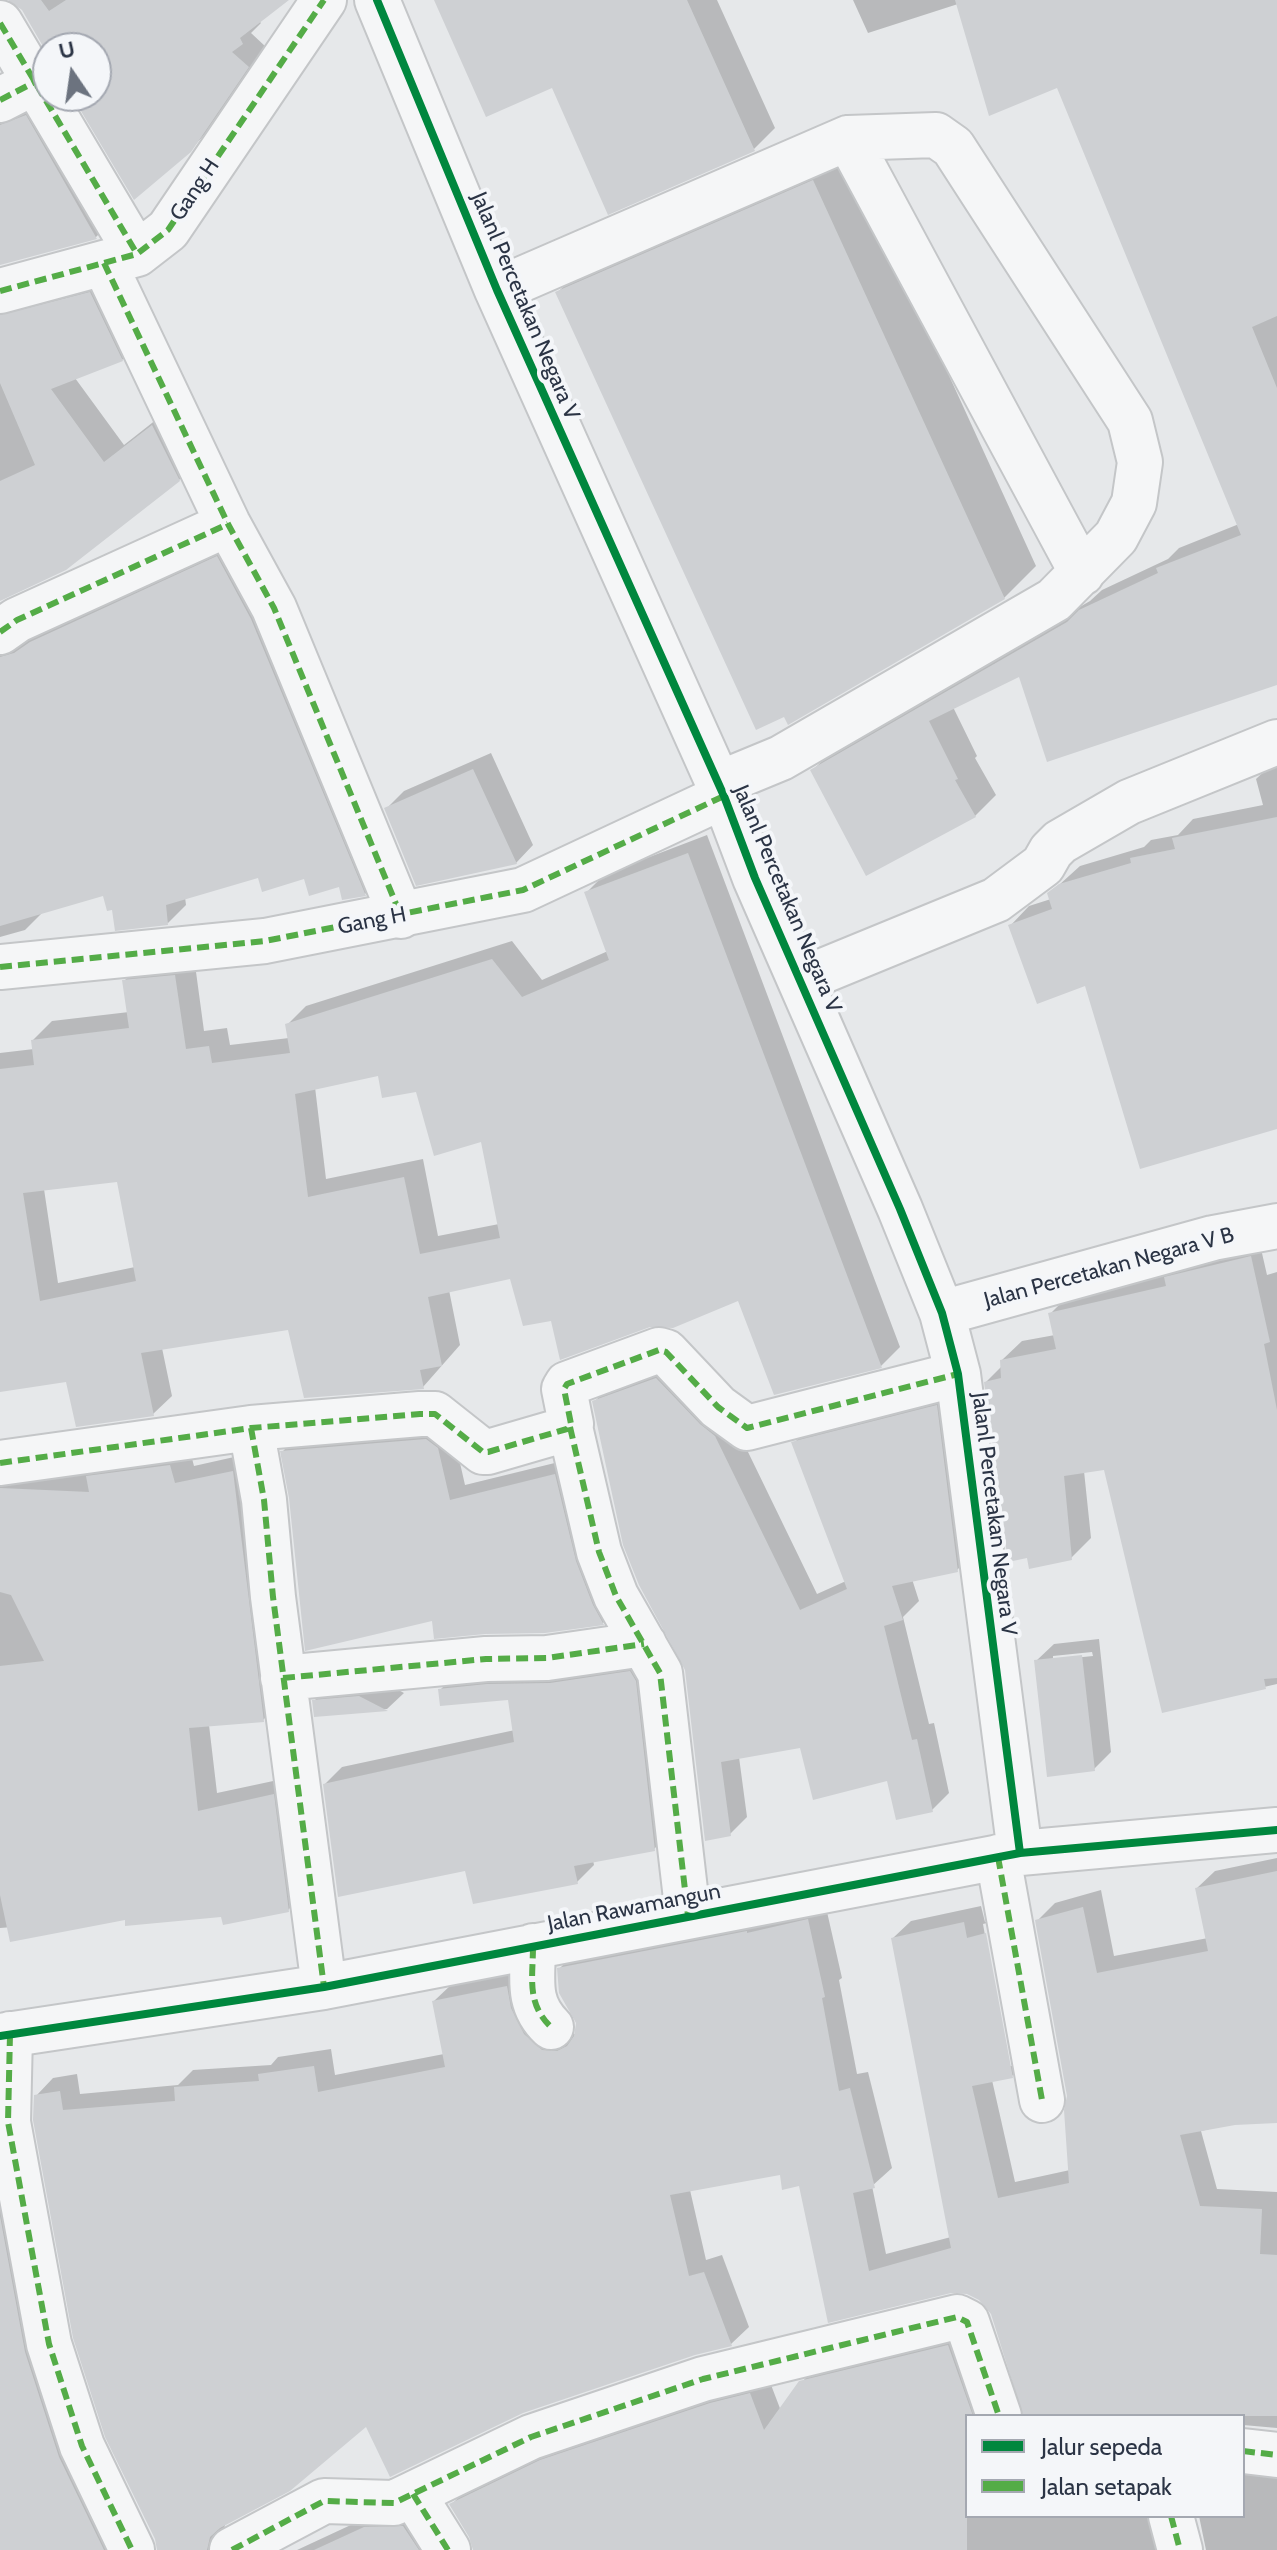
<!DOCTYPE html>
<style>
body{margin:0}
#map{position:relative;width:1277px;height:2550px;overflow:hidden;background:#e6e8ea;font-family:Cabin,sans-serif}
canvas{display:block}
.legend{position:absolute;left:965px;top:2414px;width:280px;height:104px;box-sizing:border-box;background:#f4f6f9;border:2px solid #a4a8b1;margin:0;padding:10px 14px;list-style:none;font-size:24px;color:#2b3445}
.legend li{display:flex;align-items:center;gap:16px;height:40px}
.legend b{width:40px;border:2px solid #a4a8b1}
.north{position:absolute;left:32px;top:32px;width:80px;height:80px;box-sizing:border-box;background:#f4f6f9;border:2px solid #a4a8b1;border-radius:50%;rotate:347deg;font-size:22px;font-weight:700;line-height:32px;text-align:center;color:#2b3445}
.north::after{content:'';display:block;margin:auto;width:28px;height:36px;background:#6c737f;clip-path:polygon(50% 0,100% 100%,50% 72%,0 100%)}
</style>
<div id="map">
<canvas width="1277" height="2550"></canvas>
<ul class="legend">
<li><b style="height:10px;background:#00873e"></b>Jalur sepeda</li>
<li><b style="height:10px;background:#54ac47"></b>Jalan setapak</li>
</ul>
<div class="north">U</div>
</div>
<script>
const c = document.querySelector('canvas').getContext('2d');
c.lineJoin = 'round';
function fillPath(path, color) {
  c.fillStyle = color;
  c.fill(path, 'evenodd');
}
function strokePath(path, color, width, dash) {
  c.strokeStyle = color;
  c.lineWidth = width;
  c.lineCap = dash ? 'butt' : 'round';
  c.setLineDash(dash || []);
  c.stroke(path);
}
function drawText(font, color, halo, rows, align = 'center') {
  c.font = font + ' Cabin,sans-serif';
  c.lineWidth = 8;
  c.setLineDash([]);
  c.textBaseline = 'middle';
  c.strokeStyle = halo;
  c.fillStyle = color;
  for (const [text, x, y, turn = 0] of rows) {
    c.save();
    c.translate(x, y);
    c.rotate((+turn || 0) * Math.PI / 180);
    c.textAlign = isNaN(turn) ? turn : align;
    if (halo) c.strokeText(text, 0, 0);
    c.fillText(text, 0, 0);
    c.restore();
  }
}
const shadow = new Path2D(`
 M 13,0 L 282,0 L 259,21 L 261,23 L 251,33 L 266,47 L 209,130 L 190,150 L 75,96 L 96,96 L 96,48 L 48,48 L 48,51 L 23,8 Z
 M 438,0 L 717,0 L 775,128 L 754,149 L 553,86 Z
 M 853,0 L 1277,0 L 1277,675 L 1020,674 L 953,707 L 977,756 L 975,758 L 996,795 L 975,816 L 812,771 L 833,750 L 1090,601 L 1102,590 L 1168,559 L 1179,548 L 1239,524 L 1058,86 L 958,4 L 868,33 Z
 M 0,97 L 32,104 L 115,218 L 96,237 L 0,263 Z
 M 846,150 L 1036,566 L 1004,598 L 558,292 L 590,260 Z
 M 109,275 L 141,341 L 122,360 L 75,378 L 124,445 L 171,408 L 198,461 L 179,480 L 0,599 L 0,289 Z
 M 236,539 L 383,875 L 365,894 L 340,884 L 305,877 L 260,876 L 185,897 L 186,905 L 168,923 L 114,907 L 105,893 L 44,911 L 25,930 L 0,937 L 0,629 Z
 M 491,753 L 533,845 L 516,863 L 386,809 L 404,791 Z
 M 1277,759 L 1277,1127 L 1010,926 L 1029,906 L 1051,899 L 1049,894 L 1080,866 L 1144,847 L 1151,840 L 1178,835 L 1193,819 L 1263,805 L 1256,779 Z
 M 707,835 L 900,1347 L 881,1366 L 775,1393 L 739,1298 L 552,1319 L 511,1277 L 449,1290 L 460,1345 L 423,1387 L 290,1327 L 162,1348 L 172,1396 L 153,1414 L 68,1380 L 0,1390 L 0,1053 L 34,1049 L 33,1040 L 52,1021 L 129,1012 L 124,981 L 143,962 L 194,957 L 204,1031 L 227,1028 L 230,1045 L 289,1038 L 287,1025 L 306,1006 L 512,941 L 542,980 L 608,951 L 586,893 L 605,874 ZM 380,1073 L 417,1090 L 482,1140 L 499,1224 L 438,1236 L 423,1159 L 326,1179 L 315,1087 ZM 119,1180 L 135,1267 L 58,1283 L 44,1189 Z
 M 1259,1240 L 1267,1275 L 1277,1272 L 1277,1684 L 1164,1710 L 1105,1467 L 1084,1471 L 1091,1538 L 1071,1558 L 986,1382 L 1002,1366 L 1002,1360 L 1022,1341 L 1055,1335 L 1050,1314 L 1070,1294 Z
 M 674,1362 L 732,1419 L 817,1594 L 846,1581 L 794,1443 L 811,1426 L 953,1390 L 974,1553 L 957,1570 L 912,1579 L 919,1601 L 903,1617 L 929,1724 L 934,1723 L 949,1793 L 932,1810 L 889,1779 L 802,1745 L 739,1757 L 747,1817 L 730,1834 L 687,1669 L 594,1402 L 611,1385 Z
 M 453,1432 L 465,1485 L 571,1459 L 618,1607 L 603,1623 L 434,1618 L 291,1497 L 283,1451 L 298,1436 Z
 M 189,1447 L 194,1466 L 252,1453 L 282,1701 L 263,1720 L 209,1725 L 217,1793 L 292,1777 L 307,1891 L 288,1910 L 127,1918 L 0,1928 L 0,1469 L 92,1474 L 107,1458 Z
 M 1099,1639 L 1111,1752 L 1094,1769 L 1036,1661 L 1054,1644 ZM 1092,1652 L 1093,1656 L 1053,1660 L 1053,1656 Z
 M 648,1655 L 672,1831 L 654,1849 L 593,1860 L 594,1865 L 577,1882 L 325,1784 L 342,1767 L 515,1730 L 510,1698 L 441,1689 L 458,1672 Z
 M 378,1679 L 404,1693 L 387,1709 L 316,1715 L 314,1701 L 331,1684 Z
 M 1277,1858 L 1277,2121 L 1235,2123 L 1201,2131 L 1217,2189 L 1277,2192 L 1277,2428 L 1243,2425 L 1243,2416 L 1025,2416 L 992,2313 L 979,2298 L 968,2292 L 951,2291 L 830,2320 L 801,2184 L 781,2173 L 690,2190 L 706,2260 L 722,2255 L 749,2327 L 731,2344 L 367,2424 L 226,2523 L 215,2550 L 159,2550 L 36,2096 L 53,2078 L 77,2074 L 80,2094 L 178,2085 L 193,2070 L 271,2065 L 278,2057 L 331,2049 L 335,2075 L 444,2054 L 434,2001 L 452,1984 L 525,1969 L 560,2033 L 576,2034 L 578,2022 L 559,1969 L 577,1951 L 825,1903 L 842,1978 L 839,1980 L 857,2074 L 868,2072 L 892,2168 L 872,2186 L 886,2254 L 951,2237 L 893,1938 L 911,1921 L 981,1906 L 985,1922 L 1004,1917 L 1029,2058 L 1012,2076 L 992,2080 L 1015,2182 L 1070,2170 L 1069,2096 L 1037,1921 L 1055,1903 L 1101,1890 L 1114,1956 L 1208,1938 L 1197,1888 L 1215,1871 ZM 987,1923 L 1012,2066 L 1008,2066 L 983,1924 Z
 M 0,2050 L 0,2108 L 133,2550 L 0,2550 Z
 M 966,2328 L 999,2416 L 967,2416 L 967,2516 L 1167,2516 L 1180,2550 L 475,2550 L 471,2536 L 451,2505 L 469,2487 L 560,2443 L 768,2377 L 781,2411 L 801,2383 L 819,2364 Z
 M 1243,2451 L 1277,2461 L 1277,2550 L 1206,2550 L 1199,2516 L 1243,2516 Z
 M 421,2509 L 449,2550 L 297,2550 L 383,2510 Z`);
const building = new Path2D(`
 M 8,0 L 41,0 L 49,11 L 66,0 L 289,0 L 240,38 L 243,44 L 232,52 L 249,67 L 191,152 L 134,200 L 72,96 L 96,96 L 96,48 L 48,48 L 48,55 L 22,10 Z
 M 434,0 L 687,0 L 755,151 L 608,215 L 552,88 L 486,117 Z
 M 955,0 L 1277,0 L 1277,316 L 1252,327 L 1277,388 L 1277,685 L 1047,762 L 1019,677 L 929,721 L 958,779 L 955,780 L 976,817 L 866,876 L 810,770 L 1067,622 L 1079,610 L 1158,573 L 1156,568 L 1241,535 L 1057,88 L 989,116 Z
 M 26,115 L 97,239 L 0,265 L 0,125 Z
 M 813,180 L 1005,599 L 788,725 L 784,717 L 756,730 L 555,292 Z
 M 90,292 L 123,361 L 51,389 L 104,462 L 152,425 L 180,481 L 66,570 L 0,601 L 0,481 L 35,465 L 0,383 L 0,315 Z
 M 217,556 L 251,619 L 366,896 L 342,900 L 339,887 L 309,896 L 304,879 L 262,892 L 258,878 L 166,905 L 168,925 L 115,931 L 112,910 L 107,911 L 103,896 L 0,926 L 0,657 L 14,653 L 30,642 Z
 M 473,769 L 517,864 L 416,886 L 384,808 Z
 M 1277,817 L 1277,1129 L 1140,1169 L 1085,986 L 1037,1004 L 1008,925 L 1052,909 L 1047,893 L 1059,884 L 1131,863 L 1130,858 L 1175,849 L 1172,838 Z
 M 688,853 L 882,1368 L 774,1395 L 738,1301 L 673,1328 L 650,1327 L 560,1360 L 551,1321 L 523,1326 L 510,1279 L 428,1297 L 442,1366 L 420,1370 L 424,1389 L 304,1398 L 288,1330 L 141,1353 L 154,1416 L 76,1427 L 66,1382 L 0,1392 L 0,1069 L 34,1065 L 31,1040 L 129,1028 L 122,980 L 175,975 L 186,1049 L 209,1046 L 212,1063 L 290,1053 L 285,1024 L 492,959 L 522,997 L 609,960 L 584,892 ZM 378,1076 L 382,1098 L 416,1092 L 434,1156 L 481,1142 L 500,1238 L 420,1254 L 404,1177 L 308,1197 L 295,1094 ZM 117,1182 L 136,1281 L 40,1301 L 23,1193 Z
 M 1251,1256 L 1270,1342 L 1264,1344 L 1277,1410 L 1277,1678 L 1264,1679 L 1266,1689 L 1162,1713 L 1104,1470 L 1064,1476 L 1072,1560 L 1029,1569 L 1027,1558 L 1008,1562 L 984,1382 L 1001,1378 L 1000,1360 L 1056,1349 L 1048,1313 L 1166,1286 L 1164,1277 Z
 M 656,1378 L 700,1424 L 715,1436 L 800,1610 L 847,1589 L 791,1442 L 937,1405 L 958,1572 L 892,1586 L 903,1620 L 884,1626 L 912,1740 L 917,1739 L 933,1812 L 896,1820 L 887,1781 L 813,1800 L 800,1748 L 721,1762 L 731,1836 L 705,1841 L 685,1670 L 639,1585 L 623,1545 L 592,1401 Z
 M 426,1439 L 438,1448 L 450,1500 L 555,1474 L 576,1561 L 593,1605 L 604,1625 L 545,1633 L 485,1634 L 434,1639 L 432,1621 L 305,1651 L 289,1498 L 280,1451 Z
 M 170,1465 L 175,1483 L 233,1471 L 264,1722 L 189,1728 L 198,1811 L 274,1794 L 289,1912 L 223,1925 L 221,1917 L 125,1926 L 125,1920 L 10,1942 L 0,1895 L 0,1666 L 44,1661 L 11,1595 L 0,1592 L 0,1488 L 89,1492 L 86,1476 Z
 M 1082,1655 L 1095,1771 L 1047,1777 L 1034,1660 Z
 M 630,1671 L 636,1681 L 655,1851 L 574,1866 L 578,1884 L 473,1904 L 465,1871 L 338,1897 L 323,1784 L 514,1742 L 508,1700 L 440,1706 L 438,1689 L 487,1684 L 550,1683 Z
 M 359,1696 L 388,1711 L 314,1717 L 312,1700 Z
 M 1277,1871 L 1277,2123 L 1235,2125 L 1180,2135 L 1200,2206 L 1262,2209 L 1260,2254 L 1277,2255 L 1277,2416 L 1023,2416 L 991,2314 L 979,2300 L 967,2294 L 951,2293 L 828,2323 L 799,2186 L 782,2190 L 780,2175 L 670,2195 L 689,2276 L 704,2272 L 732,2346 L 695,2355 L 523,2413 L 390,2477 L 366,2427 L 290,2491 L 220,2528 L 210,2537 L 207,2550 L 157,2550 L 155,2539 L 105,2437 L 73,2338 L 33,2120 L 34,2095 L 60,2091 L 63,2110 L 175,2101 L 174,2087 L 259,2081 L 258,2074 L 314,2066 L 318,2092 L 445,2067 L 432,2001 L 507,1986 L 511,2008 L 524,2034 L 542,2050 L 557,2051 L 567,2046 L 574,2036 L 576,2023 L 559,1993 L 557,1968 L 747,1931 L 747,1933 L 808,1919 L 825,1997 L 822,1998 L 839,2091 L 850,2088 L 875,2188 L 853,2193 L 869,2271 L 951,2248 L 891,1938 L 964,1922 L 967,1938 L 986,1933 L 1013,2078 L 972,2086 L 998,2198 L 1069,2183 L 1064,2110 L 1067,2096 L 1035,1920 L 1083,1907 L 1097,1973 L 1208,1951 L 1195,1888 Z
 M 0,2216 L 25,2352 L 59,2457 L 104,2550 L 0,2550 Z
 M 948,2345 L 973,2416 L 967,2416 L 967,2550 L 473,2550 L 469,2537 L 449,2504 L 540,2460 L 710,2403 L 750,2393 L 764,2430 L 799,2381 Z
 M 403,2526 L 419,2550 L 314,2550 L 364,2527 Z`);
const minor = new Path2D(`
 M 377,0 L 497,290 L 724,796 L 755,878 L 900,1209 L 942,1313 L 958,1374 L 1020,1853
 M 0,23 L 137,254
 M 0,100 L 35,82
 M 848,138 L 1082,573
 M 104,263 L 228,524 L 274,608 L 401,916
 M 497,290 L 848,138 L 936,135 L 953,147 L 1130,421 L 1140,462 L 1134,503 L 1116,537 L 1054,600 L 781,758 L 718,784
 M 0,291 L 137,254 L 168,230 L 324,0
 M 0,632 L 17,620 L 228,524
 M 0,967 L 265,941 L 523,890 L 724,796
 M 801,980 L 996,900 L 1043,865 L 1051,851 L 1060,842 L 1129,802 L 1277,742
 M 942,1313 L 1213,1238 L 1277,1226
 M 570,1427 L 599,1552 L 616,1596 L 660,1673 L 688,1916
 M 251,1428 L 264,1500 L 273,1597 L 324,1987
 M 0,1463 L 251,1428 L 420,1414 L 435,1414 L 483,1452 L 488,1452 L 567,1429 L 571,1424 L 564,1389 L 567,1384 L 659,1350 L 666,1352 L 718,1407 L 747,1428 L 958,1374
 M 283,1678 L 486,1659 L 547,1658 L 644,1644
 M 998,1857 L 1042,2100
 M 533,1946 C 533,1978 526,2003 551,2027
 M 10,2034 L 8,2122 L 49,2344 L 82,2446 L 132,2550
 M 0,2036 L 324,1987 L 1020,1853 L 1277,1830
 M 1243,2451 L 1277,2455
 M 413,2494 L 448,2550
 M 1171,2516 L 1180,2550
 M 232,2550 L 324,2501 L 394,2503 L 531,2437 L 703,2379 L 957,2317 L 967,2322 L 999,2416`);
const quiet = new Path2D(`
 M 0,23 L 137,254
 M 0,100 L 35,82
 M 104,263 L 228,524 L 274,608 L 401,916
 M 0,291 L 137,254 L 168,230 L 324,0
 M 0,632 L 17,620 L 228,524
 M 0,967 L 265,941 L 523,890 L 724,796
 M 570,1427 L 599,1552 L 616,1596 L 660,1673 L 688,1916
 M 251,1428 L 264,1500 L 273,1597 L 324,1987
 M 0,1463 L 251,1428 L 420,1414 L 435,1414 L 483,1452 L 488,1452 L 567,1429 L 571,1424 L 564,1389 L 567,1384 L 659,1350 L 666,1352 L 718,1407 L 747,1428 L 958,1374
 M 283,1678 L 486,1659 L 547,1658 L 644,1644
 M 998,1857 L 1042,2100
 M 533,1946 C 533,1978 526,2003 551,2027
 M 10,2034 L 8,2122 L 49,2344 L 82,2446 L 132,2550
 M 1243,2451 L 1277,2455
 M 413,2494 L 448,2550
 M 1171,2516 L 1180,2550
 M 232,2550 L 324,2501 L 394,2503 L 531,2437 L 703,2379 L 957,2317 L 967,2322 L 999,2416`);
const cycleway = new Path2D(`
 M 377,0 L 497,290 L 724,796 L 755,878 L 900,1209 L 942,1313 L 958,1374 L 1020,1853
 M 0,2036 L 324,1987 L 1020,1853 L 1277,1830`);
const streetNames = [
 ["Gang H",195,190,-56],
 ["Jalanl Percetakan Negara V",525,306,67],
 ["Jalanl Percetakan Negara V",787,899,67],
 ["Gang H",372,921,-11],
 ["Jalan Percetakan Negara V B",1109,1268,-15],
 ["Jalanl Percetakan Negara V",994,1514,83],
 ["Jalan Rawamangun",634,1908,-11]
];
fillPath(shadow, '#0003');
fillPath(building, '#ced0d3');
strokePath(minor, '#c4c6c8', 48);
strokePath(minor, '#f5f6f7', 44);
strokePath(quiet, '#54ac47', 6, [12, 6]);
strokePath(cycleway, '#00873e', 8);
drawText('22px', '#2b3445', '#f4f6f9', streetNames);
</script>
